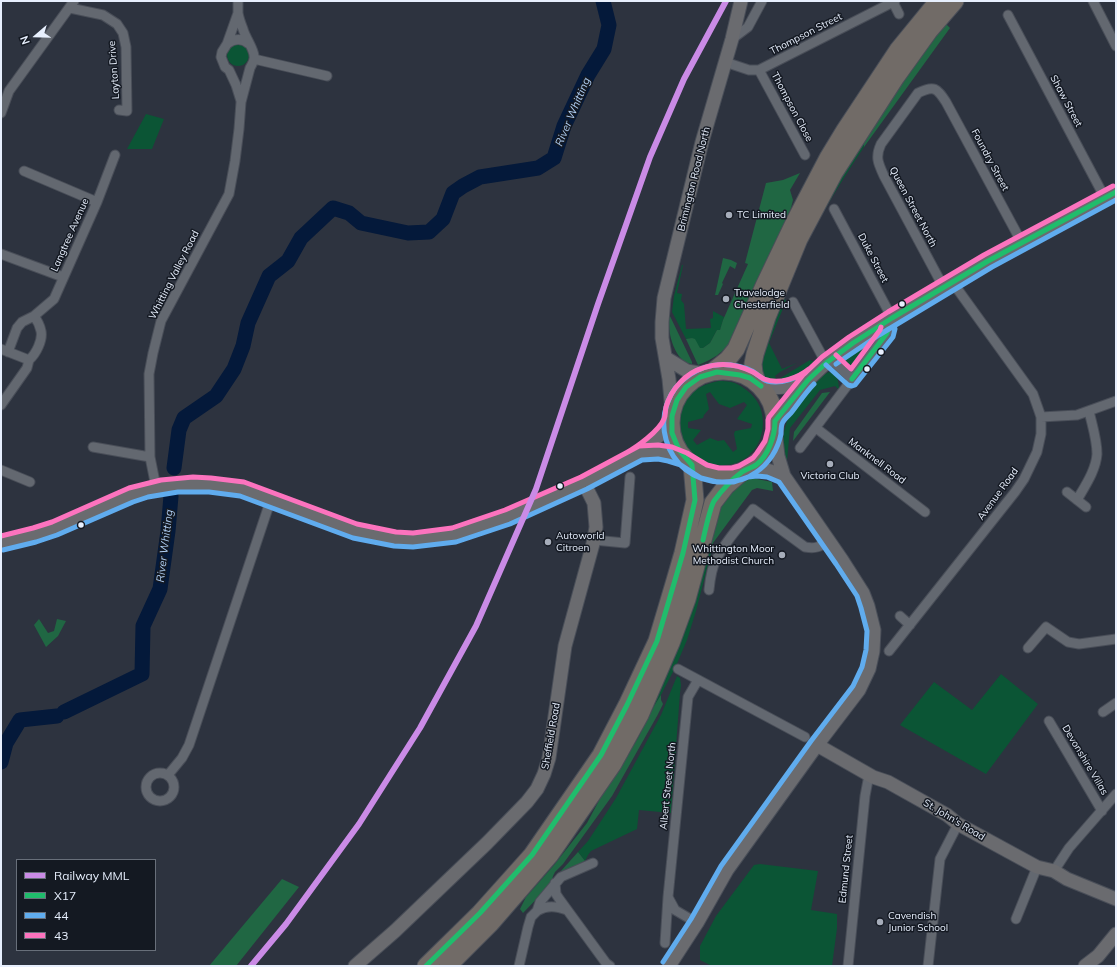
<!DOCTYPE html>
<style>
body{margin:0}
#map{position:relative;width:1117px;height:967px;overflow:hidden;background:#2d333f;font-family:Mulish,sans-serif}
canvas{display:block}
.frame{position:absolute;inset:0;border:2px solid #e7effd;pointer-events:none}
.legend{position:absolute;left:16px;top:859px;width:140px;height:92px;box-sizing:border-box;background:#141922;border:1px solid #686f7a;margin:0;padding:5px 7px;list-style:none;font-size:12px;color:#e7effd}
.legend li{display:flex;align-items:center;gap:8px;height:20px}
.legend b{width:20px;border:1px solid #686f7a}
.north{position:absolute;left:16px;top:16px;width:40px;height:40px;-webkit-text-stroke:3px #141922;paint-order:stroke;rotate:250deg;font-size:11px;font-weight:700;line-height:16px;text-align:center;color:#e7effd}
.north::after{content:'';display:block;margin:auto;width:14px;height:18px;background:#e7effd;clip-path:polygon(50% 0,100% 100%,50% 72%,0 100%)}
</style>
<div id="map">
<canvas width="1117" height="967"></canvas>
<div class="frame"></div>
<ul class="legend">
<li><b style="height:5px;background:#ca8be6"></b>Railway MML</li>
<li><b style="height:5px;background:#20bc6c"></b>X17</li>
<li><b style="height:5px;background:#60acee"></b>44</li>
<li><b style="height:5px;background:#fc73be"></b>43</li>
</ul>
<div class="north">N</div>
</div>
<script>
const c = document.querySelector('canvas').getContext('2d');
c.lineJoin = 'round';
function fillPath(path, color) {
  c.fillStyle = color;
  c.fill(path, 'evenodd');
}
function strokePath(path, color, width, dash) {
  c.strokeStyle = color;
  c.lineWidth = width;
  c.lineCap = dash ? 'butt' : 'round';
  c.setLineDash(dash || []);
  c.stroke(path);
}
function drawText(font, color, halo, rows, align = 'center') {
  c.font = font + ' Mulish,sans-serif';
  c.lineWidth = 3;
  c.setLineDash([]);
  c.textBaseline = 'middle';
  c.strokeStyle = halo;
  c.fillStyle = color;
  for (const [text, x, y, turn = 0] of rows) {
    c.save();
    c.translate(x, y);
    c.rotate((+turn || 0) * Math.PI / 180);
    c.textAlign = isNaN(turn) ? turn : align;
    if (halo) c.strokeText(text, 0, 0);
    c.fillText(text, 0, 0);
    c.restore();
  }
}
const green = new Path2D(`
 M 944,27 L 924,51 L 864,140 L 864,147 C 833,193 803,244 783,297 L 786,301 L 769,343 L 782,369 L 797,363 L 780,372 L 775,376 L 776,378 L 773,380 L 770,381 L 765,377 L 761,370 L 761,358 L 778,297 L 805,235 L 912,60 Z
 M227 55a11 11 0 1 1 22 0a11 11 0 1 1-22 0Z
 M 146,114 L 164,119 L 152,149 L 127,149 Z
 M 682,265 L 683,265 L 677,293 L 682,294 L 681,300 L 684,304 L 686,329 L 711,328 L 710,319 L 713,318 L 713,311 L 724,317 L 720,330 L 717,330 L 710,343 L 703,348 L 700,348 L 692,338 L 686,339 L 672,312 L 674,296 Z
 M 876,338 L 857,367 L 849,368 L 846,365 L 844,360 Z
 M 810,360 L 813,361 L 813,363 L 811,364 C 799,373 791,381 775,382 L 782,377 Z
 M 829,372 C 838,375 838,379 839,388 L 838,389 L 835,386 L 820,390 L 790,428 L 787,461 C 780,450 783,431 788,419 C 797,408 817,376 829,372 Z
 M 719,381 C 723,381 728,381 731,382 C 736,383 741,386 745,389 C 778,411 763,466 722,465 C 709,465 698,460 690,451 C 675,435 676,404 694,391 C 702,385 710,383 719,381 ZM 710,392 L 719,404 L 730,408 L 744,402 L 747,405 L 737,419 L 752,424 L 751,428 L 735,431 L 734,434 L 737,449 L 733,452 L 724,440 L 718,441 L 710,438 L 697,445 L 693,440 L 701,430 L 688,428 L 688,422 L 703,418 L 704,415 L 709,409 L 706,394 Z
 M 710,532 L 710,553 L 711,553 L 696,611 L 687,640 L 676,666 L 661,695 L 654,706 L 638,738 L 619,767 Z
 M 1001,674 L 1038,704 L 986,774 L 900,725 L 934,682 L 972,710 Z
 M 677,676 L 680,678 L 681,685 L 680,693 L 671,813 L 639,810 L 637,829 L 591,851 L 588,855 L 585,861 L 578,852 L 588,841 L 616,798 L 661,715 Z
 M 760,864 L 818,871 L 811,910 L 837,914 L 837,928 L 832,966 L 712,966 L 700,960 L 700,946 L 716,916 L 754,865 Z`);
const forest = new Path2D(`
 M 946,24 L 950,28 L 864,147 L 864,140 L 867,133 L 924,51 Z
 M 800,173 L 790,190 L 793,200 L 791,208 L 732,341 C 722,353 712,360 698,365 L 686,339 L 692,338 L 695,339 L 700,348 L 703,348 L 710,343 L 717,330 L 720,330 L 723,320 L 748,264 L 745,263 L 766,183 L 783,180 Z
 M 723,258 L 731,260 L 737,263 L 735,269 L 730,266 L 722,283 L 723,284 L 718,295 L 715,295 Z
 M 669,314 L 692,362 L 692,364 C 679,363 672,345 670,334 C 669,327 669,321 669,314 Z
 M 830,392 L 793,441 L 794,432 L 822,393 Z
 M 752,478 L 772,482 L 773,491 L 757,488 L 752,490 L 713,543 L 711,553 L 710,553 L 710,532 L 719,507 L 736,486 Z
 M 39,619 L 48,633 L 54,631 L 57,619 L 66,621 L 58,636 L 46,647 L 34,625 Z
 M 661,695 L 661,700 L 663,704 L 657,716 L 612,796 L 563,864 L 555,872 L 553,876 L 551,884 L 523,913 L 520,909 L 526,897 L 554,865 L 587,823 L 617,767 L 620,767 L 638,738 L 654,706 Z
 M 578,852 L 585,861 L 559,875 L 561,871 Z
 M 282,879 L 299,887 L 236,966 L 209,966 Z`);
const river = new Path2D(`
 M 174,468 L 179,430 L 184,418 L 216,396 L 234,369 L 243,346 L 248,323 L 269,276 L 288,261 L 301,238 L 333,208 L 349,213 L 361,223 L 408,233 L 429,232 L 443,219 L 453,193 L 463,186 L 480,177 L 538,168 L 554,158 L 564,126 L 588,75 L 604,49 L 609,25 L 603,1
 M 64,712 L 142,674 L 143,626 L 160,589 L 168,531 L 171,496
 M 1,762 L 6,743 L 20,720 L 57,716`);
const street = new Path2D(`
 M 238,1 L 238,13 L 227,44 L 222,52 L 221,57 L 225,67 L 229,70 L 236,85 L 241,101
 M 1093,1 L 1116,46
 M 893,2 L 899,14
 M 70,8 L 103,15 L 117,24 L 123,33 L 126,47 L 127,111 L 119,110
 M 1008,15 L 1105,198
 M 732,39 L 748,27 L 762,1
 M 227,44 C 235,38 242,38 249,44
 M 254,59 L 327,76
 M 725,62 L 749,70 L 759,70 L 895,1
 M 759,70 L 805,155
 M 1,113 L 9,91 L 74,1
 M 24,171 L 97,202
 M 1,254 L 63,277
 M 944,288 L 884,176 C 878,163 875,157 881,144 L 918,93 C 934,85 937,88 946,102 L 1022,243
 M 793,302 L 826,363
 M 1,349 L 29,360 L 27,368 L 1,405
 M 8,352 L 17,328 L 22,322 L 34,316 L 54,299 L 97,202 L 115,155
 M 29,360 C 36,354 43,340 41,331 C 40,326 37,320 34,316
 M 831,360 L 852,379
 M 1041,417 L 1077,415 L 1116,401
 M 816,428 L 925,512
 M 93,447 L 150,457
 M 800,448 L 887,333 L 892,318 L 834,209
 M 1,470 L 30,482
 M 156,487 L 150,457 L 149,374 L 153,353 L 161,321 L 229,194 L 235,161 L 239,129 L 241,102 L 250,68 C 252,64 255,61 254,56 C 254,49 245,37 243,29 C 241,24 239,19 238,13
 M 1067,492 L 1086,507
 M 1077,500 C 1085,486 1096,470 1097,454 C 1097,439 1092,425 1089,411
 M 594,540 L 625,543 L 630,477
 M 709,590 C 710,580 711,569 716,560 C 725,541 741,525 753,509 L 805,547 C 816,549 820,547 828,540
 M 900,616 L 910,625
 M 1028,648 L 1046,627 L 1068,642 L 1079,644 L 1116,639
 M 889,651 L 1015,492 L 1024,479 L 1037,452 L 1041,434 L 1041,417 L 1039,411 L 1033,394 L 953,283
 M 678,669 L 805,737
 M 1103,712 L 1116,703
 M 1049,721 L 1102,811
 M146 787a14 14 0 1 1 28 0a14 14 0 1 1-28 0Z
 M 168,775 L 182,758 L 189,745 L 271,499
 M 1054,871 L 1069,848 L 1116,794
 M 555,883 L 556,894 L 560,900 L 606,963 L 610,966
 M 668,897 L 675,910 L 697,923
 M 537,911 C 547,905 556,906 567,910
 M 1016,919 L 1037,867
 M 665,943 L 668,897 L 688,697 L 698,680
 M 519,966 L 528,927 L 531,917 L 537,911 L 540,902 L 561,877 L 593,863
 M 848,966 L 865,796 L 869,775
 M 928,966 L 940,859 L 958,824`);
const secondary = new Path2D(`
 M 666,358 L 687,371 L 705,374
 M 761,386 C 782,390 789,386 808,380
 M 672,411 L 669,379 L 662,338 L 662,322 L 664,298 L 702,142 L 732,39 L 741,1
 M 775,421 L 808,380 L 826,363 L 853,343 L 892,318 L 988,261 L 1116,192
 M 640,453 L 658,452 L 670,454 L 684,459
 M 746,470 C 763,468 769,470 784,476
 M 1,543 C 19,539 37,535 54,529 C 75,521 95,510 116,501 C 156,483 199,480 242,489 L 302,511 L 326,521 L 355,531 L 395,539 L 413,540 L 431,538 L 454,535 L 508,517 L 584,483 L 640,453 L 663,432 L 671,422
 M 817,745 L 873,777 L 888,782 L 947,815 L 958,824 L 1037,867 L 1054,871 L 1067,879 L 1116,899
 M 355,966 L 395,931 L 487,843 L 527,802 L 537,789 L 544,774 L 549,758 L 565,646 L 594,540 L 596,527 L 594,503 L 584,483
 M 669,966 L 697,923 L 727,870 L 817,745 L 859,690 L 869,669 L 873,651 L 874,630 L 868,606 L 863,593 L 842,560 L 784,476 L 778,456 L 775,430
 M 1085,966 L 1098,956 L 1116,934`);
const highway = new Path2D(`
 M671 423a52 52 0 1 1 104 0a52 52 0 1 1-104 0Z
 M 712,372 L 728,359 L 736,349 L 764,286 L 795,221 L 828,158 L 845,130 L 898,50 L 938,1
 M 757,382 L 754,373 L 753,364 L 755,354 L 767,317 L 799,239 L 834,173 L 896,77 L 929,31 L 955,1
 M 426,966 L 480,913 L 532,855 L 601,755 L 627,705 L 657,641 L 674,584 L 683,553 L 695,500 L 692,465
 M 448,966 L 491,923 L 550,855 L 613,764 L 640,715 L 671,643 L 687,599 L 713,503 L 726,486 L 742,472`);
const bus1 = new Path2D(`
 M 852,379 L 887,333 L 888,329
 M 775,421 L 808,380 L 826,363 L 853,343 L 892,318 L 988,261 L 1116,192
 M 703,540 C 705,531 710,508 714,501 C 722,490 731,480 742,472 C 746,469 751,468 756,465 C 768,456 775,436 775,421
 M 426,966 L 480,913 L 532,855 L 601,755 L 627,705 L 657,641 L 683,553 L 695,500 L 692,465 L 679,450 L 672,433 L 672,416 L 677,400 L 686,387 L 700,377 L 717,372 L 740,375 L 750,378 L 761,386`);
const bus2 = new Path2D(`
 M 836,364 L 879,335 L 992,267 L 1116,200
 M 826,365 L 848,385 L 852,386 L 855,385 L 893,337 L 895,329
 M 805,373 C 794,379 779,384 767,381 C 762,379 757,374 752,371 C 733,362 709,362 691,374 C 642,405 663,483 723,482 C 735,482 746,480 755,473 C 769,464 778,449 781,434 C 781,431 781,427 782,424 C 783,420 788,416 791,413 C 799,403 805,393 814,384
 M 3,550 L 36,542 L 57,535 L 133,502 L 148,497 L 178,492 L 209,492 L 240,496 L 353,538 L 394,546 L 413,547 L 456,542 L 510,524 L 587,489 L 642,460 L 658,459 L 668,461 L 681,465 L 701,478 L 717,482 L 734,482 L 748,477 L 757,476 L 767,477 L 779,482 L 836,564 L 857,596 L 861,608 L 867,631 L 866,650 L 862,667 L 853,686 L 811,741 L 721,866 L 691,919 L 663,962`);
const bus3 = new Path2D(`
 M 836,355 L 851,369 L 880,330 L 881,327
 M 626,453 C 637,447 659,431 664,419 C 666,415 665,411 666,407 C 671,389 686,373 703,368 C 720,362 737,364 753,372 C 757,374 760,377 764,379 C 779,385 798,378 809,369
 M 1,536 L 33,528 L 52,522 L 129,488 L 161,480 L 193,477 L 211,478 L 244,482 L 357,524 L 396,532 L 413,533 L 452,528 L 505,510 L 581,477 L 639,446 L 658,445 L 672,447 L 687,453 L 707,465 L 719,468 L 732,468 L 739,466 L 753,458 L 757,453 L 765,441 L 768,429 L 768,420 L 769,417 L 803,375 L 822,357 L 849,337 L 888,312 L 984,255 L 1113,186`);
const rail1 = new Path2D(`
 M 251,966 L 286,924 L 359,824 L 420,728 L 476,626 L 536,489 L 598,304 L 650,157 L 684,79 L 726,1`);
const markers = [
 [729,215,4,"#a6adba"],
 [726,299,4,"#a6adba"],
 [902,304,3.5,"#e7effd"],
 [881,352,3.5,"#e7effd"],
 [867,369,3.5,"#e7effd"],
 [830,464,4,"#a6adba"],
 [560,486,3.5,"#e7effd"],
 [81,525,3.5,"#e7effd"],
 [548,542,4,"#a6adba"],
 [782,555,4,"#a6adba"],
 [880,922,4,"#a6adba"]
];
const streetNames = [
 ["Thompson Street",806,34,-27],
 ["Layton Drive",114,70,-94],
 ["Shaw Street",1066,101,62],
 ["Thompson Close",792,107,62],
 ["Foundry Street",990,160,62],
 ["Brimington Road North",694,179,-76],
 ["Queen Street North",913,207,62],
 ["Langtree Avenue",70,235,-66],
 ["Duke Street",873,258,62],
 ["Whitting Valley Road",174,275,-63],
 ["Manknell Road",877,461,37],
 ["Avenue Road",998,494,-54],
 ["Sheffield Road",551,736,-80],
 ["Devonshire Villas",1085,760,59],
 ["Albert Street North",668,786,-84],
 ["St. John's Road",954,820,31],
 ["Edmund Street",846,869,-84]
];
const poiNames = [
 ["TC Limited",737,215],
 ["Travelodge",734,293],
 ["Chesterfield",734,305],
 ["Victoria Club",830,476,"center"],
 ["Autoworld",556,536],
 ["Citroen",556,548],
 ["Whittington Moor",774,549,"right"],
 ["Methodist Church",774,561,"right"],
 ["Cavendish",888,916],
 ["Junior School",888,928]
];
const waterNames = [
 ["River Whitting",573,112,-67],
 ["River Whitting",165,546,-83]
];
fillPath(green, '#0b5535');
fillPath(forest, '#206743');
strokePath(river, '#04193a', 15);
strokePath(street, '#494e58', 11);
strokePath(secondary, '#494e58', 15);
strokePath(highway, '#494e58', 19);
strokePath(street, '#636870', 9);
strokePath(secondary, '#6a6b6f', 13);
strokePath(highway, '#716b67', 17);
strokePath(bus1, '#20bc6c', 5);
strokePath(bus2, '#60acee', 5);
strokePath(bus3, '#fc73be', 5);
strokePath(rail1, '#ca8be6', 6);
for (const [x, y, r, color] of markers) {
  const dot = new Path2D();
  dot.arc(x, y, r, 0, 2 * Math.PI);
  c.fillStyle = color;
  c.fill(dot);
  strokePath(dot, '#141922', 1.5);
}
drawText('10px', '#e7effd', '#141922', streetNames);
drawText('10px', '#e7effd', '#141922', poiNames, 'left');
drawText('italic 11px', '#afcef4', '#141922', waterNames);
</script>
